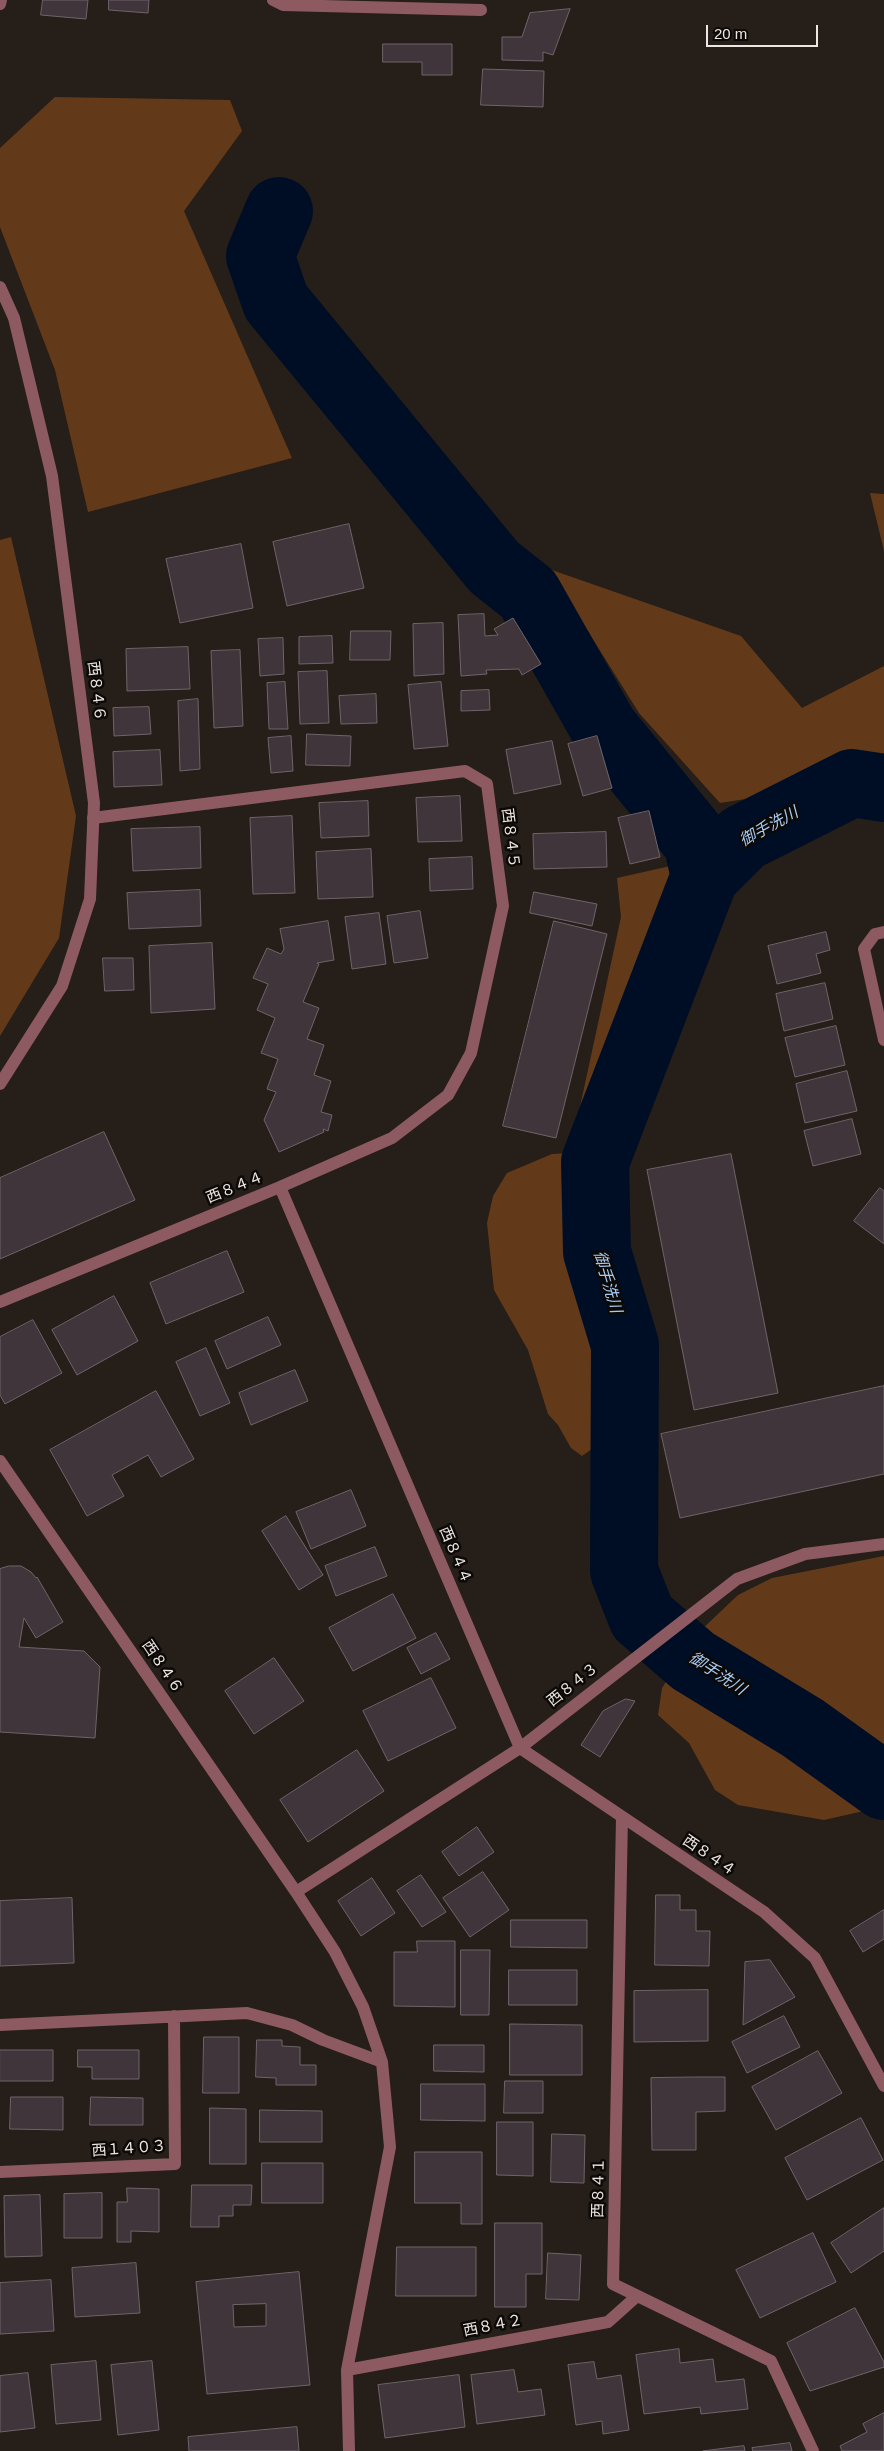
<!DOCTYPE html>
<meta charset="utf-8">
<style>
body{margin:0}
#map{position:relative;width:884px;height:2451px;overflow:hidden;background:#261e18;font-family:Arial,sans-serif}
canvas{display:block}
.scale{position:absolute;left:706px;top:25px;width:112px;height:22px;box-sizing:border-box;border:2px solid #ede7e3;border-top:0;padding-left:6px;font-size:15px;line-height:18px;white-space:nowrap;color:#ede7e3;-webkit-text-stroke:4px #0c0907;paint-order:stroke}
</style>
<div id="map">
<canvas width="884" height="2451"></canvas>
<div class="scale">20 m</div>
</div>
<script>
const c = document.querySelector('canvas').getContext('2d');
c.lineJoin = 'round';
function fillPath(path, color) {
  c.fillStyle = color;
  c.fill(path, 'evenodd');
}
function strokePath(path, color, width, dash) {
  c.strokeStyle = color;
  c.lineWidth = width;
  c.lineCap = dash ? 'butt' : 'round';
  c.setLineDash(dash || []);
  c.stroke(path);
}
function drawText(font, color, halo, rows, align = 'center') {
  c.font = font + ' Arial,"Noto Sans JP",sans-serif';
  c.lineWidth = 5;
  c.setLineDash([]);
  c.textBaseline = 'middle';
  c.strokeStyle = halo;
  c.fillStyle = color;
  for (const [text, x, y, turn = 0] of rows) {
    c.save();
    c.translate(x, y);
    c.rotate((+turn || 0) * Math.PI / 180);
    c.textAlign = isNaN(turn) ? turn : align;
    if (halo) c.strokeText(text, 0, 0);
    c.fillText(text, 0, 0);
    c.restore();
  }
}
const green = new Path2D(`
 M 55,97 L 230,100 L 242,131 L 184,211 L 292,458 L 88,512 L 55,370 L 0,227 L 0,148 Z
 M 870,493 L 884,494 L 884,551 Z
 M 11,537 L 76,816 L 59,938 L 0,1036 L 0,540 Z
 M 549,569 L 741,636 L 802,708 L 884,666 L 884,777 L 720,803 L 639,713 Z
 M 688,862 L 686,902 L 574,1190 L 581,1275 L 609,1379 L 603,1441 L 582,1456 L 571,1448 L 558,1425 L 548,1414 L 528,1350 L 494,1290 L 487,1223 L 493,1196 L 507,1173 L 552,1154 L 570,1153 L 621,917 L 617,878 Z
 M 884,1556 L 884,1800 L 877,1808 L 824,1820 L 738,1805 L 715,1790 L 689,1743 L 658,1715 L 662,1688 L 698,1633 L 738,1595 L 772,1578 Z`);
const river = new Path2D(`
 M 279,211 L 260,256 L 276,302 L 494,567 L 528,594 L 604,728 L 697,842 L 705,876
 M 884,788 L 852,783 L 743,838 L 705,876 L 595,1162 L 597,1252 L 625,1345 L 624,1571 L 642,1617 L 693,1661 L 803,1728 L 884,1786`);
const building = new Path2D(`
 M 43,0 L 88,0 L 86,19 L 41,15 Z
 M 109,0 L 149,0 L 148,13 L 109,10 Z
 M 570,9 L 553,55 L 543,52 L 543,61 L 502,60 L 502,37 L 522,37 L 530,13 Z
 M 383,44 L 452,44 L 452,75 L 422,75 L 422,62 L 383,62 Z
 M 483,69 L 544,71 L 543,107 L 481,105 Z
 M 349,524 L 364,588 L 287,606 L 273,542 Z
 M 241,544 L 253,608 L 180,623 L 166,559 Z
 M 484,614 L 485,636 L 498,635 L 494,629 L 513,618 L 541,664 L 522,675 L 519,669 L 486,670 L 487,674 L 461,676 L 458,615 Z
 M 443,623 L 444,674 L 414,676 L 413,624 Z
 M 351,631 L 391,631 L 390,660 L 350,660 Z
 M 332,636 L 333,663 L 299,664 L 299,637 Z
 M 283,638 L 284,674 L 260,676 L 258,639 Z
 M 188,647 L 190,689 L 127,691 L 126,649 Z
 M 240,650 L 243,726 L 214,728 L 211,651 Z
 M 327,671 L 329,723 L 300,724 L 298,672 Z
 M 285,682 L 288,729 L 269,729 L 267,683 Z
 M 441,682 L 448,746 L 414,749 L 408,685 Z
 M 489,690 L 490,710 L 461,711 L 461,691 Z
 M 376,694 L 377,723 L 341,724 L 339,696 Z
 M 198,699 L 200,769 L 180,771 L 178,701 Z
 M 149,707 L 151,734 L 114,736 L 113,708 Z
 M 307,734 L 351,736 L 350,766 L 306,765 Z
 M 291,736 L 293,771 L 271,773 L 268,738 Z
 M 597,736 L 612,788 L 583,796 L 568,744 Z
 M 552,741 L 561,784 L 514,794 L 506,750 Z
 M 160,750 L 162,785 L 114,787 L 113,752 Z
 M 460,796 L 462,841 L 418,842 L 416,798 Z
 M 368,801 L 369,836 L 321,838 L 319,803 Z
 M 649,811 L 660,857 L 630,864 L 618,818 Z
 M 292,816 L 295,893 L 253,894 L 250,818 Z
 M 200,827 L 201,868 L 133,871 L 131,829 Z
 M 606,832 L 607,867 L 534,869 L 533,834 Z
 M 371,849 L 373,897 L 318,899 L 316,852 Z
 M 472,857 L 473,889 L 430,891 L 429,859 Z
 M 200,890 L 201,926 L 129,929 L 127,893 Z
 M 534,892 L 597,904 L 592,926 L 530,913 Z
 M 420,911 L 428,958 L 394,963 L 387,916 Z
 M 379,913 L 386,964 L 352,969 L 345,917 Z
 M 328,921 L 334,960 L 317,963 L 319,964 L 303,1002 L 319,1008 L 307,1039 L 324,1045 L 314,1075 L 331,1081 L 321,1112 L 332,1115 L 328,1131 L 323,1129 L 324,1132 L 279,1152 L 264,1120 L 276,1092 L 267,1089 L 278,1059 L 261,1053 L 275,1018 L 257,1010 L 268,984 L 253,978 L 267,948 L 281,954 L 284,949 L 280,929 Z
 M 554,921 L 607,934 L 556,1138 L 503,1126 Z
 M 826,932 L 830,950 L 816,954 L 821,973 L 777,984 L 768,946 Z
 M 212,943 L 215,1009 L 151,1013 L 149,946 Z
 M 103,958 L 133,958 L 134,990 L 105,991 Z
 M 825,983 L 833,1019 L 784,1031 L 776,994 Z
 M 836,1026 L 845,1065 L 795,1077 L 785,1038 Z
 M 847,1071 L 857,1111 L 805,1123 L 796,1084 Z
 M 852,1119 L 861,1154 L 813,1166 L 804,1131 Z
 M 104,1132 L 135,1200 L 0,1259 L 0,1178 Z
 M 731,1154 L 778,1393 L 694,1410 L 647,1170 Z
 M 880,1188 L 884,1191 L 884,1244 L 854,1221 Z
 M 227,1251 L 244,1292 L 166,1324 L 150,1283 Z
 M 114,1296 L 138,1341 L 77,1375 L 52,1330 Z
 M 268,1317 L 281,1345 L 227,1369 L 215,1341 Z
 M 33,1320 L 62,1373 L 5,1404 L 0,1395 L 0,1337 Z
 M 206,1348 L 230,1403 L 200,1416 L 176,1362 Z
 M 295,1370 L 308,1401 L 251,1425 L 239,1393 Z
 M 884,1386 L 884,1474 L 680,1518 L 661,1434 Z
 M 156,1391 L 194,1459 L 161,1477 L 148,1455 L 112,1475 L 124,1496 L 87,1516 L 50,1450 Z
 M 351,1490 L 366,1526 L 311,1549 L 296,1512 Z
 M 286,1516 L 323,1575 L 299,1590 L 262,1531 Z
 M 375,1547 L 387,1576 L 336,1596 L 325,1566 Z
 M 9,1566 L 21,1566 L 31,1572 L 36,1578 L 37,1577 L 63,1622 L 36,1638 L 24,1618 L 19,1647 L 84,1651 L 100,1667 L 95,1738 L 0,1732 L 0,1569 Z
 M 393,1594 L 416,1638 L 353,1671 L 329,1628 Z
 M 436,1633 L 450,1659 L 421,1674 L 407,1648 Z
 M 274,1658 L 304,1701 L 254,1734 L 225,1691 Z
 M 431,1678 L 456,1728 L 388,1761 L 363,1711 Z
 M 626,1699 L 635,1701 L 600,1757 L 581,1745 L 603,1711 Z
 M 357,1750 L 384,1791 L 308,1842 L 280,1800 Z
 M 477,1827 L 494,1852 L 459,1876 L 442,1852 Z
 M 483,1872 L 509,1910 L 470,1937 L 443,1898 Z
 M 421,1875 L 446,1912 L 422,1927 L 397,1891 Z
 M 372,1878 L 395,1913 L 361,1936 L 338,1901 Z
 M 656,1895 L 680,1895 L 680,1910 L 696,1910 L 696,1931 L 710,1931 L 709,1966 L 655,1965 Z
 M 72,1898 L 74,1963 L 0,1966 L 0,1901 Z
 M 884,1910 L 884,1939 L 863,1952 L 850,1931 Z
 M 511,1920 L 587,1920 L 587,1948 L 511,1947 Z
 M 417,1941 L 455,1941 L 455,2007 L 394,2006 L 394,1952 L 417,1952 Z
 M 461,1950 L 490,1950 L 489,2015 L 461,2015 Z
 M 770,1960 L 795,1997 L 743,2025 L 745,1962 Z
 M 509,1970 L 577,1970 L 577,2005 L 509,2005 Z
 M 708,1990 L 708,2041 L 634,2042 L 634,1991 Z
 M 784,2016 L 800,2047 L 747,2073 L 732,2042 Z
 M 510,2024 L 582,2025 L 582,2075 L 510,2075 Z
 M 204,2037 L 239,2037 L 239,2093 L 203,2093 Z
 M 257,2040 L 282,2040 L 282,2046 L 300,2047 L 300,2065 L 316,2065 L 316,2085 L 276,2085 L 276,2078 L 256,2077 Z
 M 434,2045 L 484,2045 L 484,2072 L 434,2071 Z
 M 0,2050 L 53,2050 L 53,2081 L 0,2081 Z
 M 78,2050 L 139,2050 L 139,2079 L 92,2079 L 92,2067 L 78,2067 Z
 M 818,2051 L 842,2093 L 776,2130 L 752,2087 Z
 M 696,2077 L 725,2077 L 725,2111 L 696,2112 L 696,2150 L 652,2150 L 651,2078 Z
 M 505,2081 L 543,2081 L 543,2113 L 504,2113 Z
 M 421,2084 L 485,2084 L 485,2121 L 421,2120 Z
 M 11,2097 L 63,2097 L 63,2130 L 10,2129 Z
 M 91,2097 L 143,2098 L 143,2125 L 90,2125 Z
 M 210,2108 L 246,2109 L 246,2164 L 210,2164 Z
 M 260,2110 L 322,2111 L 322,2142 L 260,2142 Z
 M 861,2118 L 883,2160 L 807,2200 L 785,2158 Z
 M 497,2122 L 533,2122 L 533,2176 L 497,2175 Z
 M 552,2134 L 585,2135 L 584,2183 L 551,2182 Z
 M 415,2152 L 482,2152 L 482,2224 L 461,2224 L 461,2203 L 415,2203 Z
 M 262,2163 L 323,2163 L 323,2203 L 262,2203 Z
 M 192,2185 L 252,2185 L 251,2205 L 233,2205 L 233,2216 L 219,2216 L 219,2227 L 191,2227 Z
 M 127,2188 L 159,2189 L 159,2232 L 131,2231 L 131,2242 L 117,2242 L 117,2202 L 127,2202 Z
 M 102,2193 L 102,2238 L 64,2238 L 64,2194 Z
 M 40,2195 L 42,2256 L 5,2257 L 4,2196 Z
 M 884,2208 L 884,2251 L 851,2273 L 831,2243 Z
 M 495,2223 L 542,2223 L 542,2274 L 526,2274 L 526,2307 L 495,2307 Z
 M 813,2233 L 836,2282 L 760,2318 L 736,2270 Z
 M 397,2247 L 476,2247 L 476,2296 L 396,2296 Z
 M 548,2253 L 581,2255 L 579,2300 L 546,2299 Z
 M 136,2263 L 140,2313 L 75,2317 L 72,2268 Z
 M 299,2272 L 310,2385 L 207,2394 L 196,2282 ZM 266,2304 L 266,2326 L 234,2327 L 233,2305 Z
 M 51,2280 L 54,2331 L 0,2334 L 0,2283 Z
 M 855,2308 L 884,2362 L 884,2367 L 810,2391 L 787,2343 Z
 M 679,2349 L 680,2363 L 713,2359 L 716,2382 L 744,2379 L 748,2409 L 701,2414 L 700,2407 L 644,2414 L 636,2355 Z
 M 96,2361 L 101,2420 L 56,2424 L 51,2365 Z
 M 152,2361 L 159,2430 L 118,2435 L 111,2365 Z
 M 594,2362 L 597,2379 L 621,2375 L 629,2430 L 603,2434 L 602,2421 L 576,2425 L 568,2365 Z
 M 514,2370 L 518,2392 L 541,2389 L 545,2415 L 477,2424 L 471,2375 Z
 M 28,2373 L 35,2428 L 0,2432 L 0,2376 Z
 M 459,2375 L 465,2427 L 385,2438 L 378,2385 Z
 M 884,2413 L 884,2451 L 842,2451 L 840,2446 L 867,2432 L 863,2424 Z
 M 297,2427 L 299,2451 L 189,2451 L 188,2437 Z
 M 790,2443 L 792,2451 L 753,2451 L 752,2448 Z
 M 744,2446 L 745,2451 L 703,2451 Z`);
const service = new Path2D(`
 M 273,0 L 283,5 L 481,10
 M 0,4 L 1,0`);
const minor = new Path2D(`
 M 93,818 L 465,771 L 487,784 L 503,906 L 471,1053 L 448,1095 L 392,1138 L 280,1187
 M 884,932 L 875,934 L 864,949 L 884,1040
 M 0,1302 L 280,1187 L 520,1748 L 764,1912 L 815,1958 L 884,2086
 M 0,1461 L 296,1892 L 335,1952 L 363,2007 L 382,2062 L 390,2147 L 347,2370 L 349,2451
 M 622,1817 L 613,2284 L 771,2361 L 813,2451
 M 296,1892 L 520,1748 L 737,1579 L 805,1554 L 884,1544
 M 0,2025 L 247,2013 L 292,2025 L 323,2040 L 382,2062
 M 0,2172 L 175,2164 L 174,2016
 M 347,2370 L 608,2322 L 637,2296`);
const tertiary = new Path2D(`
 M 0,287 L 14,318 L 52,476 L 94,803 L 90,899 L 62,986 L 0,1084`);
const streetNames = [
 ["西８４６",96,691,83],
 ["西８４５",510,838,83],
 ["西８４４",235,1188,-22],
 ["西８４４",455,1555,67],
 ["西８４６",162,1667,56],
 ["西８４３",573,1685,-38],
 ["西８４４",709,1856,34],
 ["西１４０３",129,2149,-4],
 ["西８４１",599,2188,-89],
 ["西８４２",493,2326,-11]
];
const waterNames = [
 ["御手洗川",769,827,-29],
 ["御手洗川",607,1282,74],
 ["御手洗川",717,1674,33]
];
fillPath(green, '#633a19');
strokePath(river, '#000e25', 68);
fillPath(building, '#3f353b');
strokePath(building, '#6f646a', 1);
strokePath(service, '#8d5a62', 12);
strokePath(minor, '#8d5a62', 12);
strokePath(tertiary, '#8d5a62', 12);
drawText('15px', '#ede7e3', '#0c0907', streetNames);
drawText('italic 16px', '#a7cbf6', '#0c0907', waterNames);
</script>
